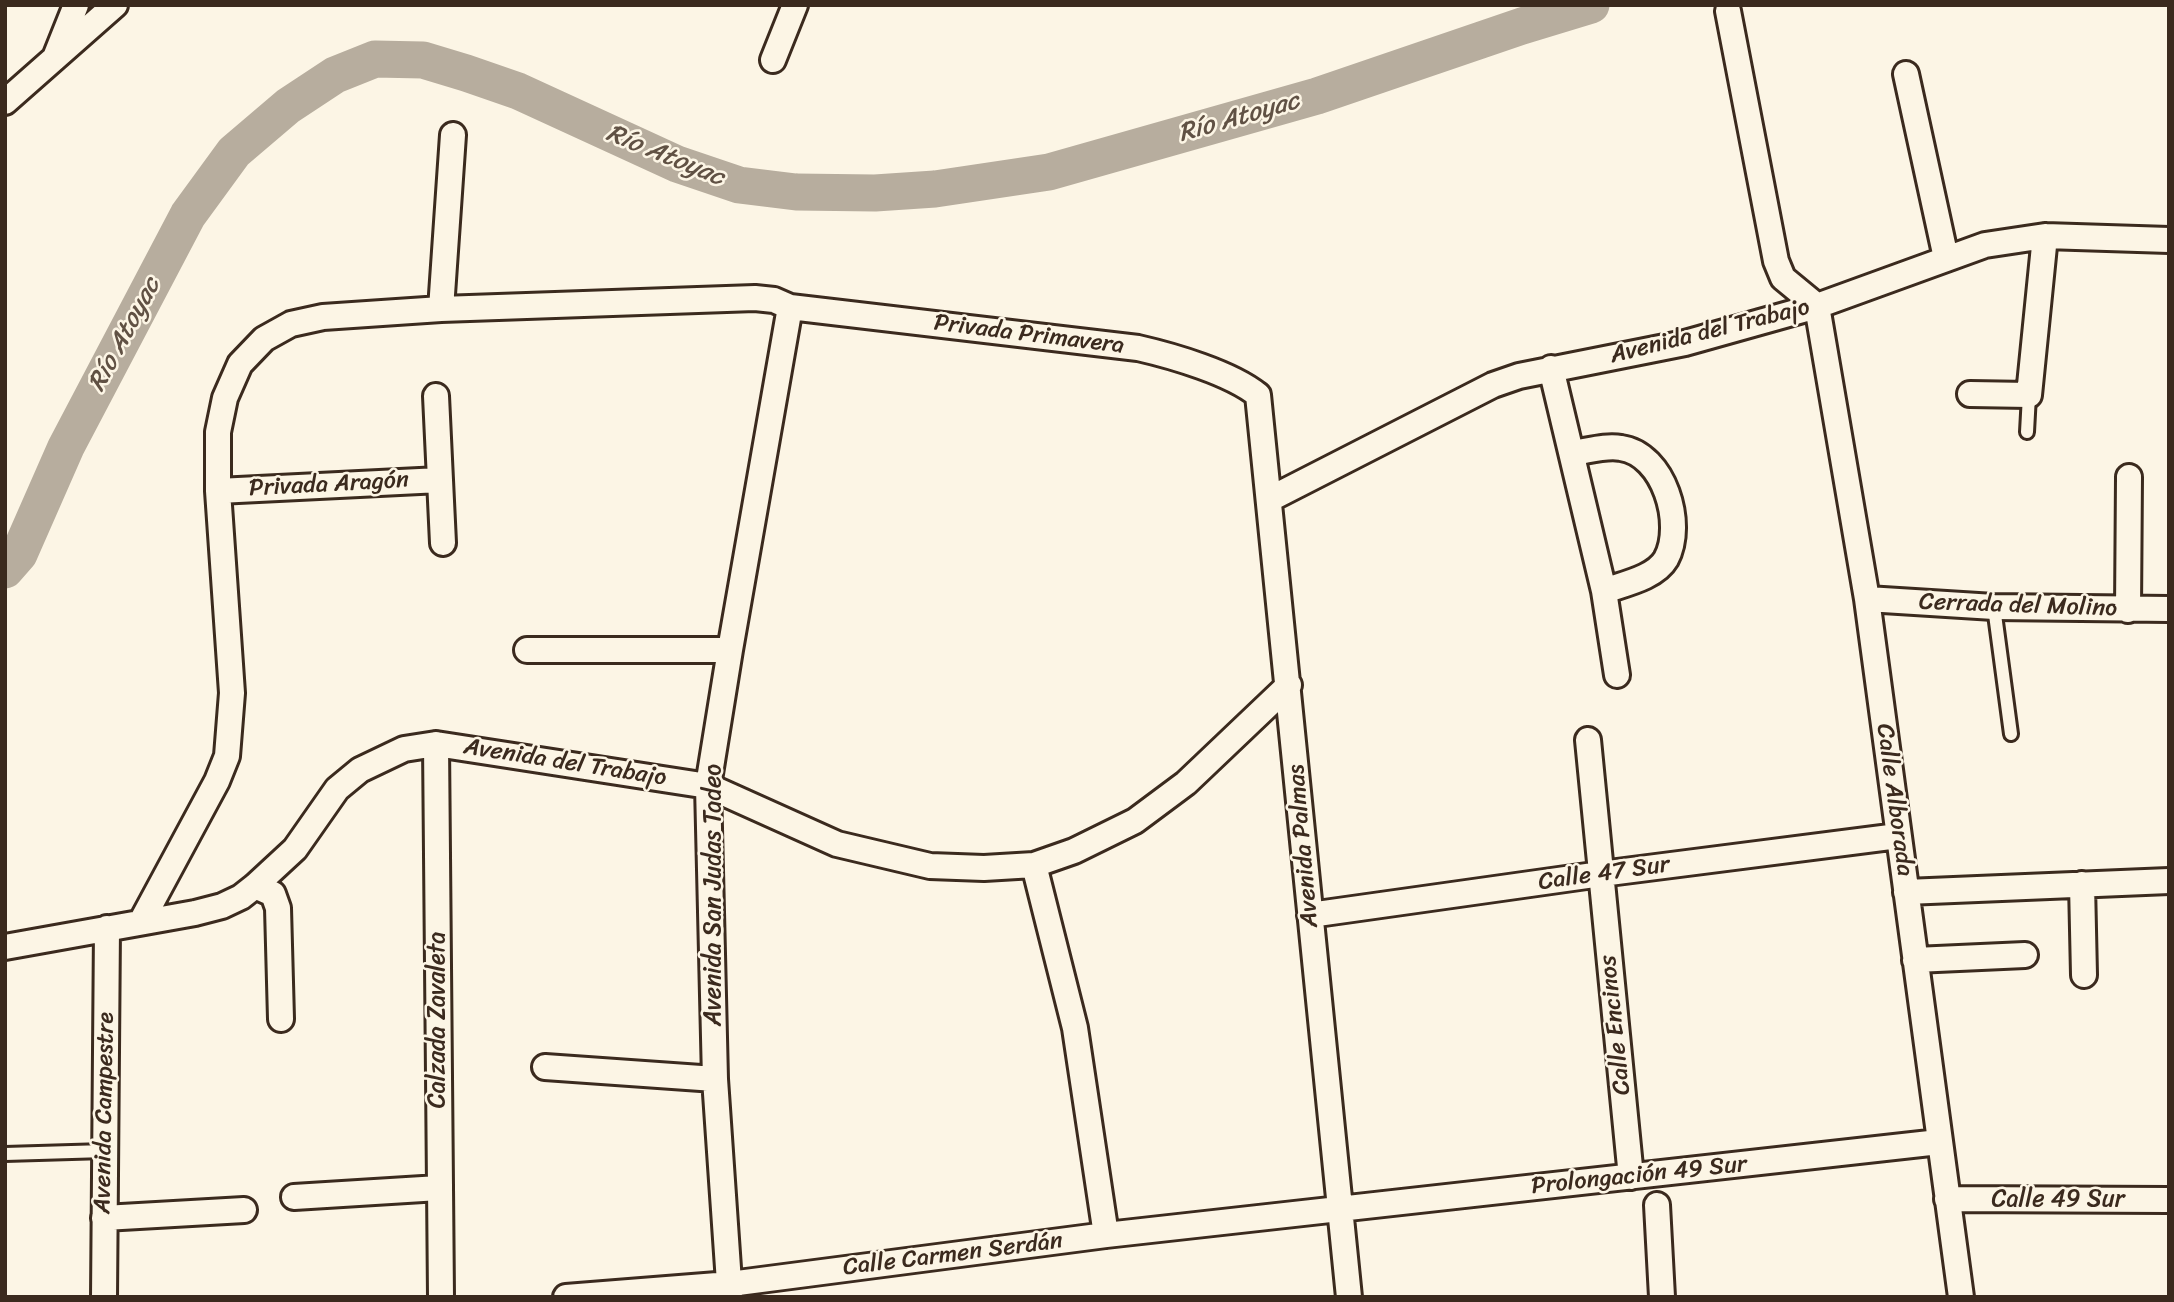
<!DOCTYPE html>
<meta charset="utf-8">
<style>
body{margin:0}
#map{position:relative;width:2174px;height:1302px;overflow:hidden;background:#fcf5e5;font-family:Sriracha,sans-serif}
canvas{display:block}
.frame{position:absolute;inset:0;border:7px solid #3b2a1e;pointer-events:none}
</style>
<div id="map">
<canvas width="2174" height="1302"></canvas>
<div class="frame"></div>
</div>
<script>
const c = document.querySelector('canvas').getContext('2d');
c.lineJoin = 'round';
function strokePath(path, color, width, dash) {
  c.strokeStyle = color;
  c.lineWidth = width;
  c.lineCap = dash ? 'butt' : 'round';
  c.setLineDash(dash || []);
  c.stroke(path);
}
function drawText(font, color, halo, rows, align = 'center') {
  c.font = font + ' Sriracha,sans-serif';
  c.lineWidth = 5;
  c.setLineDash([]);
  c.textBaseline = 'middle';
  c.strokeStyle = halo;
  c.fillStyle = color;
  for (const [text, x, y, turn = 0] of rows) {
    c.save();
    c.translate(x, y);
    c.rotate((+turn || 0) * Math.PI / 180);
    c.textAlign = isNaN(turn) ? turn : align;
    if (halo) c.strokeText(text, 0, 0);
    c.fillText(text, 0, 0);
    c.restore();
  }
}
const river = new Path2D(`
 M 5,570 L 19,554 L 66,447 L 188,215 L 234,152 L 288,106 L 335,75 L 375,59 L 423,60 L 466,73 L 518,91 L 677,164 L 739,185 L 796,192 L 875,193 L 935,189 L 1049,172 L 1317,96 L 1522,26 L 1591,5`);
const service = new Path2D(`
 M 2027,432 L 2029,395
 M 1994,607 L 2011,734
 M 5,1154 L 105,1151`);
const minor = new Path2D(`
 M 1728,11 L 1776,261 L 1783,278 L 1817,306 L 1867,599 L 1961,1297
 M 56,55 L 76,5
 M 773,60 L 795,5
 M 1906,74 L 1946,258
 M 5,102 L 115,5
 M 790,307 L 1138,348 C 1173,356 1231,373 1258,395 L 1349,1297
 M 441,309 L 453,135
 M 1551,368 L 1604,591 L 1617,675
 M 1970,394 L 2029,395 L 2045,236
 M 436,396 L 443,543
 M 1573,453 C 1588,451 1606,445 1621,448 C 1664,454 1685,524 1666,559 C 1655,578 1623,584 1604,591
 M 218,491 L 440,480
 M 1270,499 L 1493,385 L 1519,376 L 1685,343 L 1817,306 L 1985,245 L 2045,236 L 2169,240
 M 1867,599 L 1994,607 L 2169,609
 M 2128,610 L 2129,477
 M 527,650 L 730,650
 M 1588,740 L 1631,1177
 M 436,744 L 441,1297
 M 1034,865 L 1075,1028 L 1106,1235
 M 2082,884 L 2084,975
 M 255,886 L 273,894 L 278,908 L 281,1019
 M 1906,892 L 2169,881
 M 1310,915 L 1601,874 L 1898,836
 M 141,922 L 217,781 L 227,756 L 232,693 L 218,491 L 218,432 L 225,398 L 240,364 L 264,339 L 291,324 L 323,317 L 441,309 L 755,298 L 774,300 L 790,307 L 730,650 L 708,786 L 715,1079 L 730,1297
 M 5,947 L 195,913 L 222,906 L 241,897 L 255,886 L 295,849 L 337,789 L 360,770 L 404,749 L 436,744 L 708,786 L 837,844 L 930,866 L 984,868 L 1034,865 L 1074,851 L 1135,821 L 1186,783 L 1289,685
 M 1915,960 L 2025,955
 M 545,1067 L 715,1079
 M 294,1197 L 439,1188
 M 1947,1199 L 2169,1200
 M 1657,1205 L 1662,1297
 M 104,1218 L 244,1210
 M 104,1297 L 107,928
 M 566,1297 L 730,1284 L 1106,1235 L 1939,1142`);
const streetNames = [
 ["Avenida del Trabajo",1710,332,-14],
 ["Privada Primavera",1029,335,7],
 ["Privada Aragón",329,485,-3],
 ["Cerrada del Molino",2018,606,2],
 ["Avenida del Trabajo",565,763,9],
 ["Calle Alborada",1894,800,82],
 ["Avenida Palmas",1304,846,-95],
 ["Calle 47 Sur",1604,874,-8],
 ["Avenida San Judas Tadeo",714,895,-90],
 ["Calzada Zavaleta",438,1020,-90],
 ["Calle Encinos",1616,1025,-96],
 ["Avenida Campestre",105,1113,-89],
 ["Prolongación 49 Sur",1639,1176,-6],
 ["Calle 49 Sur",2058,1200],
 ["Calle Carmen Serdán",953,1255,-7]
];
const waterNames = [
 ["Río Atoyac",1239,118,-16],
 ["Río Atoyac",665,156,22],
 ["Río Atoyac",125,335,-62]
];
strokePath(river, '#b7ad9e', 37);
strokePath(service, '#3b2a1e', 18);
strokePath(minor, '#3b2a1e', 30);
strokePath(service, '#fcf5e5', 12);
strokePath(minor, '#fcf5e5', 24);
drawText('24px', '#3b2a1e', '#fcf5e5', streetNames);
drawText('italic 26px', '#605144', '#fcf5e5', waterNames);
</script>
